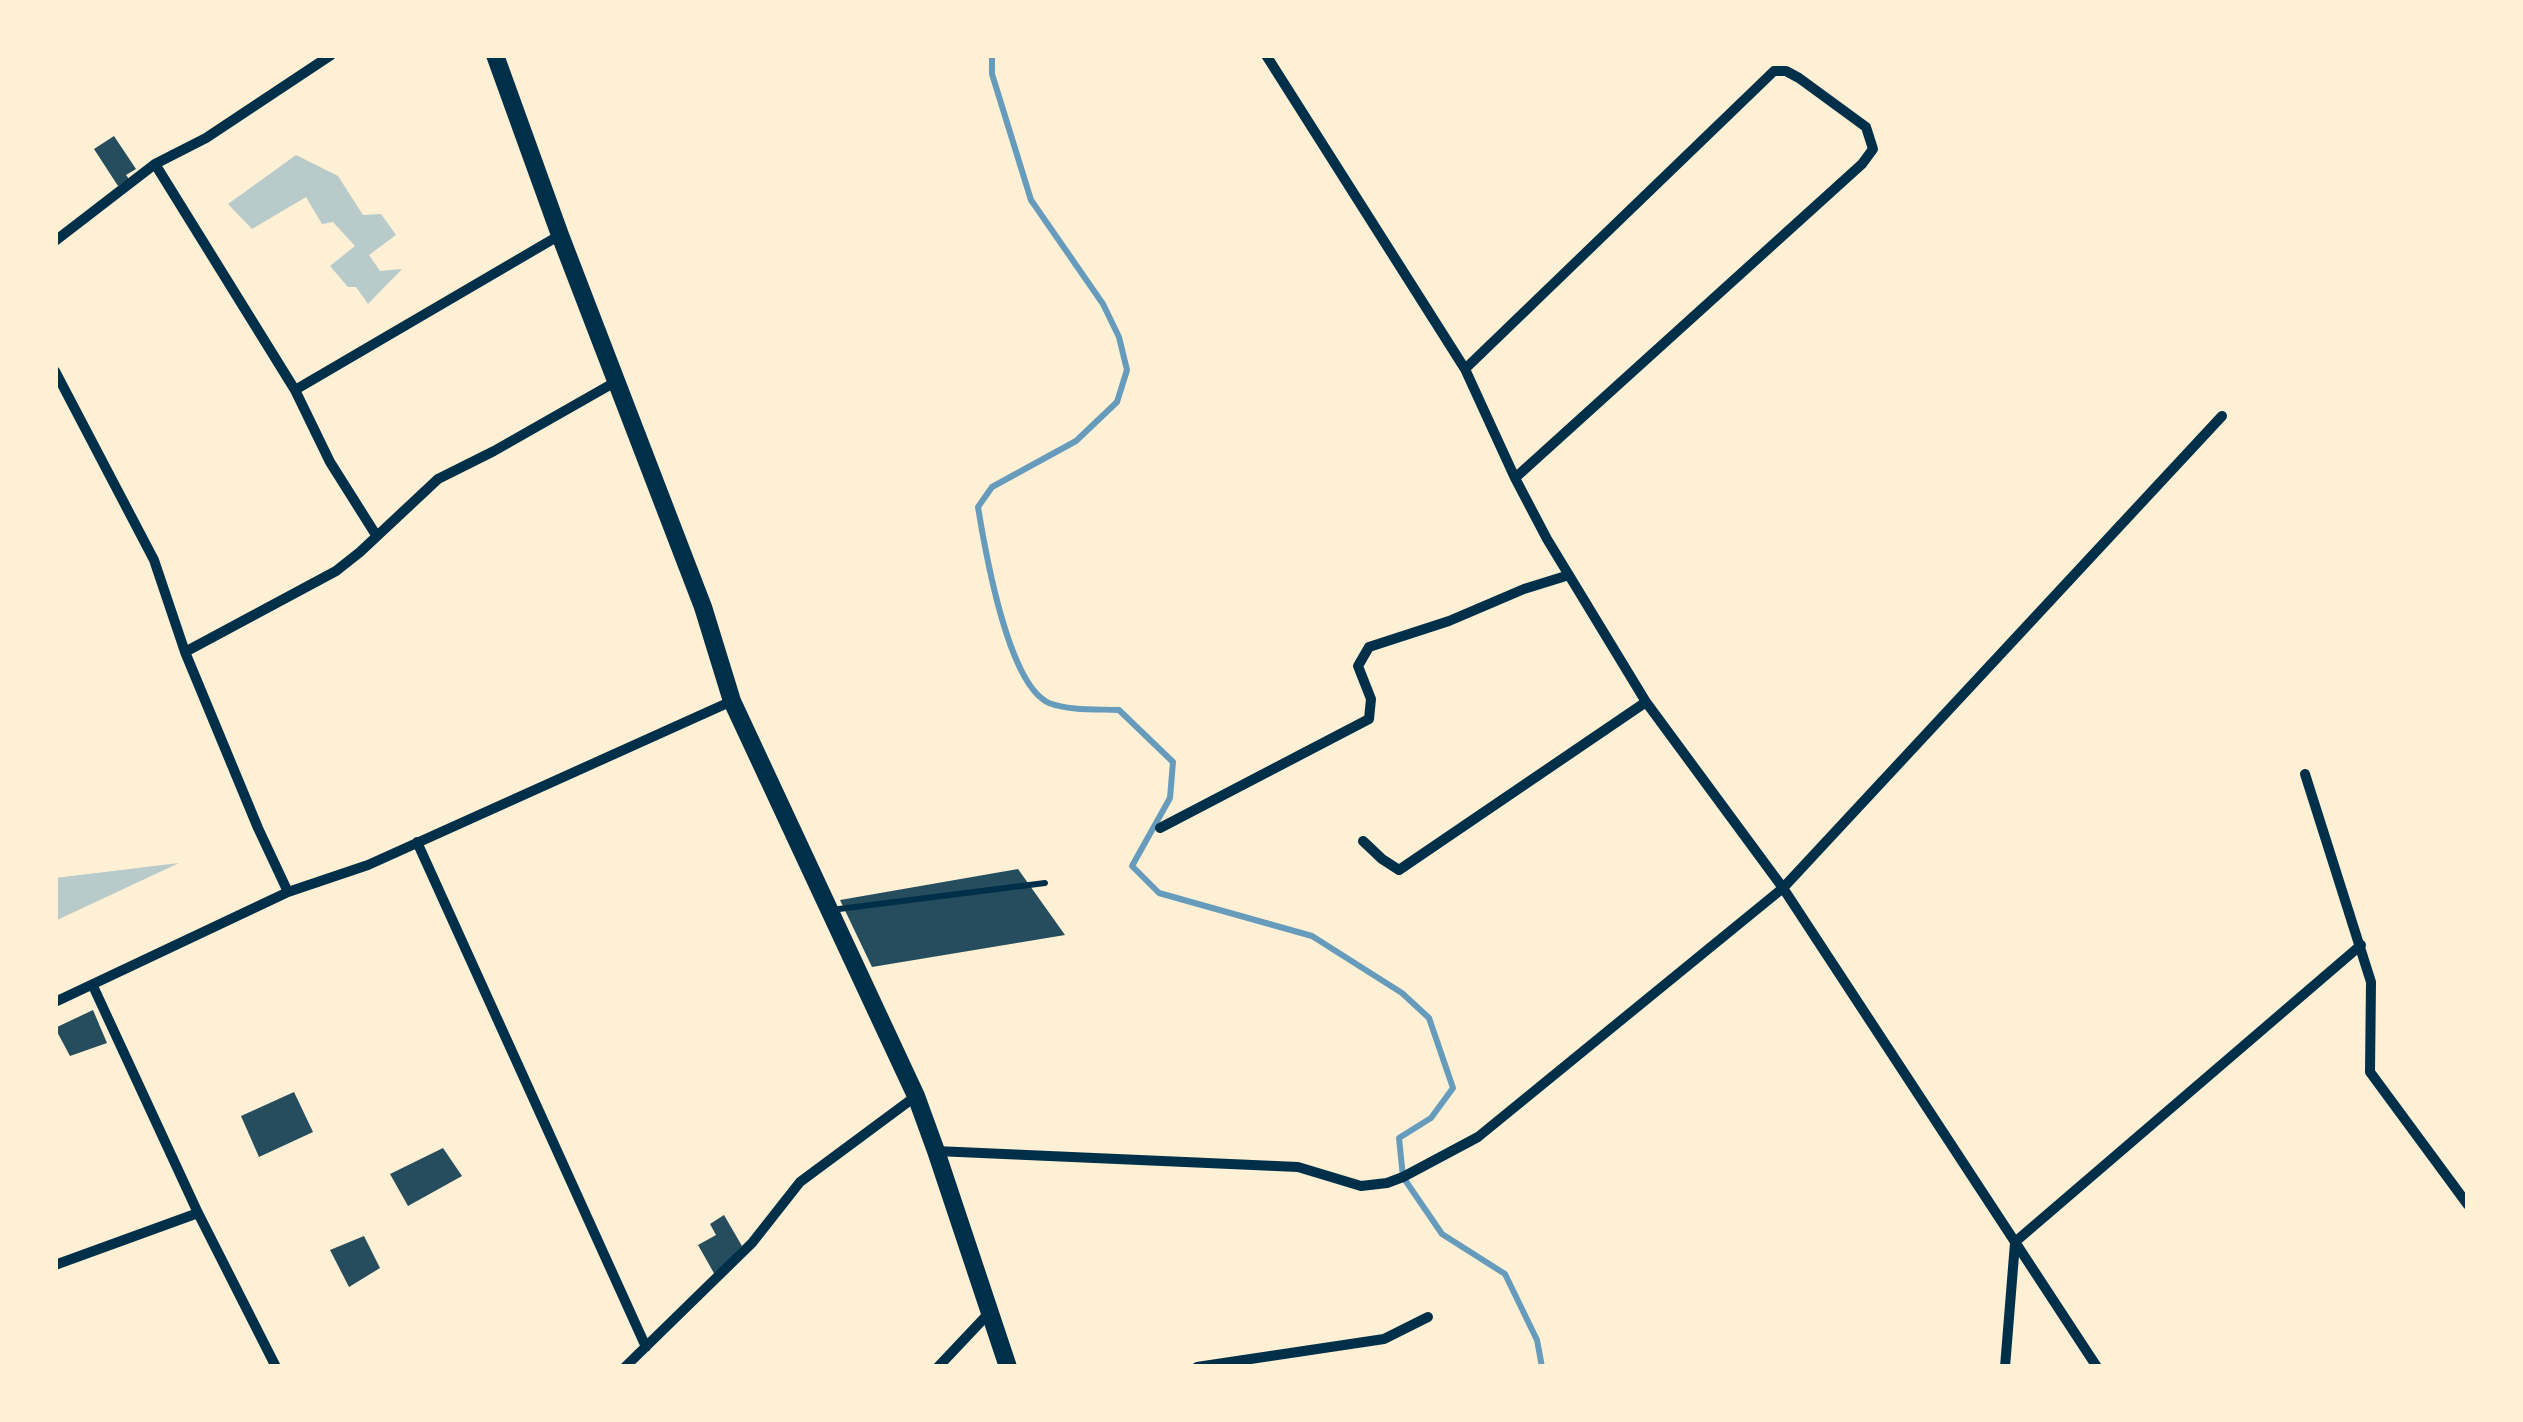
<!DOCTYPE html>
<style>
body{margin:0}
#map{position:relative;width:2523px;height:1422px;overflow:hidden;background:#fdf0d5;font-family:Ubuntu,sans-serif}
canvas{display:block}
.frame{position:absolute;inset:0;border:58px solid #fdf0d5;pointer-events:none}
</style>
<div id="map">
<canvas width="2523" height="1422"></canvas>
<div class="frame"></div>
</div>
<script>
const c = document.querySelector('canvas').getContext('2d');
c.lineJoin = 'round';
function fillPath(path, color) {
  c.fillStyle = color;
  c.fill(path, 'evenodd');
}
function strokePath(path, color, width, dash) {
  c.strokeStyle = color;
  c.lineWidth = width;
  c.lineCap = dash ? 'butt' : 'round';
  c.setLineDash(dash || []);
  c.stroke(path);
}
const green = new Path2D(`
 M 296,155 L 338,176 L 363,215 L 381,214 L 396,235 L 369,255 L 380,271 L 402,269 L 368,304 L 356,287 L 348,287 L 330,266 L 355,246 L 333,222 L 322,224 L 306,197 L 252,229 L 228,204 Z
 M 179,863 L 55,921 L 55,878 Z`);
const stream = new Path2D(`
 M 992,55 L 992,74 L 1031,200 L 1103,304 L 1119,337 L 1127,370 L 1117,402 L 1076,441 L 992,487 L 978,507 C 985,550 1008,685 1049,703 C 1070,711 1097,709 1119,710 L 1173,762 L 1170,798 L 1132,866 L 1159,893 L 1312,936 L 1402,993 L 1429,1018 L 1453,1088 L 1431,1118 L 1399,1138 L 1403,1177 L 1442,1234 L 1505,1274 L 1537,1340 L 1542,1367`);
const building = new Path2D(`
 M 114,136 L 136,169 L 126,175 L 129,179 L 118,186 L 94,149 Z
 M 1018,869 L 1065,935 L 872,967 L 840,900 Z
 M 93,1010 L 107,1043 L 70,1056 L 55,1028 Z
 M 294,1092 L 313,1132 L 259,1157 L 241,1116 Z
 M 443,1148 L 462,1176 L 408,1206 L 390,1174 Z
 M 724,1215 L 742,1246 L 715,1275 L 698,1245 L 716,1235 L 710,1224 Z
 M 364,1236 L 380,1268 L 349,1287 L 330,1250 Z`);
const service = new Path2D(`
 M 831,910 L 1045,883`);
const minor = new Path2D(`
 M 1266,55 L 1465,369 L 1515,478 L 1547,539 L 1646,702 L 1783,888 L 2097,1367
 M 155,164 L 295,390 L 330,462 L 376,535
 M 55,241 L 155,164 L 206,138 L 331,55
 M 1465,369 L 1774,71 L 1786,71 L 1799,78 L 1866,127 L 1873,149 L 1862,164 L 1515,478
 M 55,371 L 154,560 L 185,652 L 258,828 L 288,892
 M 295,390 L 560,235
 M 185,652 L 336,571 L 360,552 L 438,479 L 494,451 L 617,381
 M 2305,774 L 2371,982 L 2370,1072 L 2468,1205
 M 1160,828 L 1369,719 L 1371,699 L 1358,666 L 1369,647 L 1449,621 L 1524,589 L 1569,575
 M 1363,841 L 1382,859 L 1399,870 L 1646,702
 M 417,842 L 646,1347
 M 93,986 L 198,1213 L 276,1367
 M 55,1002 L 288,892 L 368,865 L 732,701
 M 936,1151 L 1298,1167 L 1361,1186 L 1387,1183 L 1403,1177 L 1478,1137 L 1783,888 L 2222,416
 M 2015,1242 L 2361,945
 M 55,1265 L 198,1213
 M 625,1367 L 752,1243 L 800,1182 L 916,1096
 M 938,1367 L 989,1313
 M 1197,1367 L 1384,1339 L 1428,1317
 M 2005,1367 L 2015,1243`);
const primary = new Path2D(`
 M 495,55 L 560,235 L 703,607 L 732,701 L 916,1096 L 936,1151 L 1008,1367`);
fillPath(green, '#b9caca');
strokePath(stream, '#669bbc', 6);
fillPath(building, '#264d5e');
strokePath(service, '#003049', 6);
strokePath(minor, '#003049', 10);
strokePath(primary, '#003049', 18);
</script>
